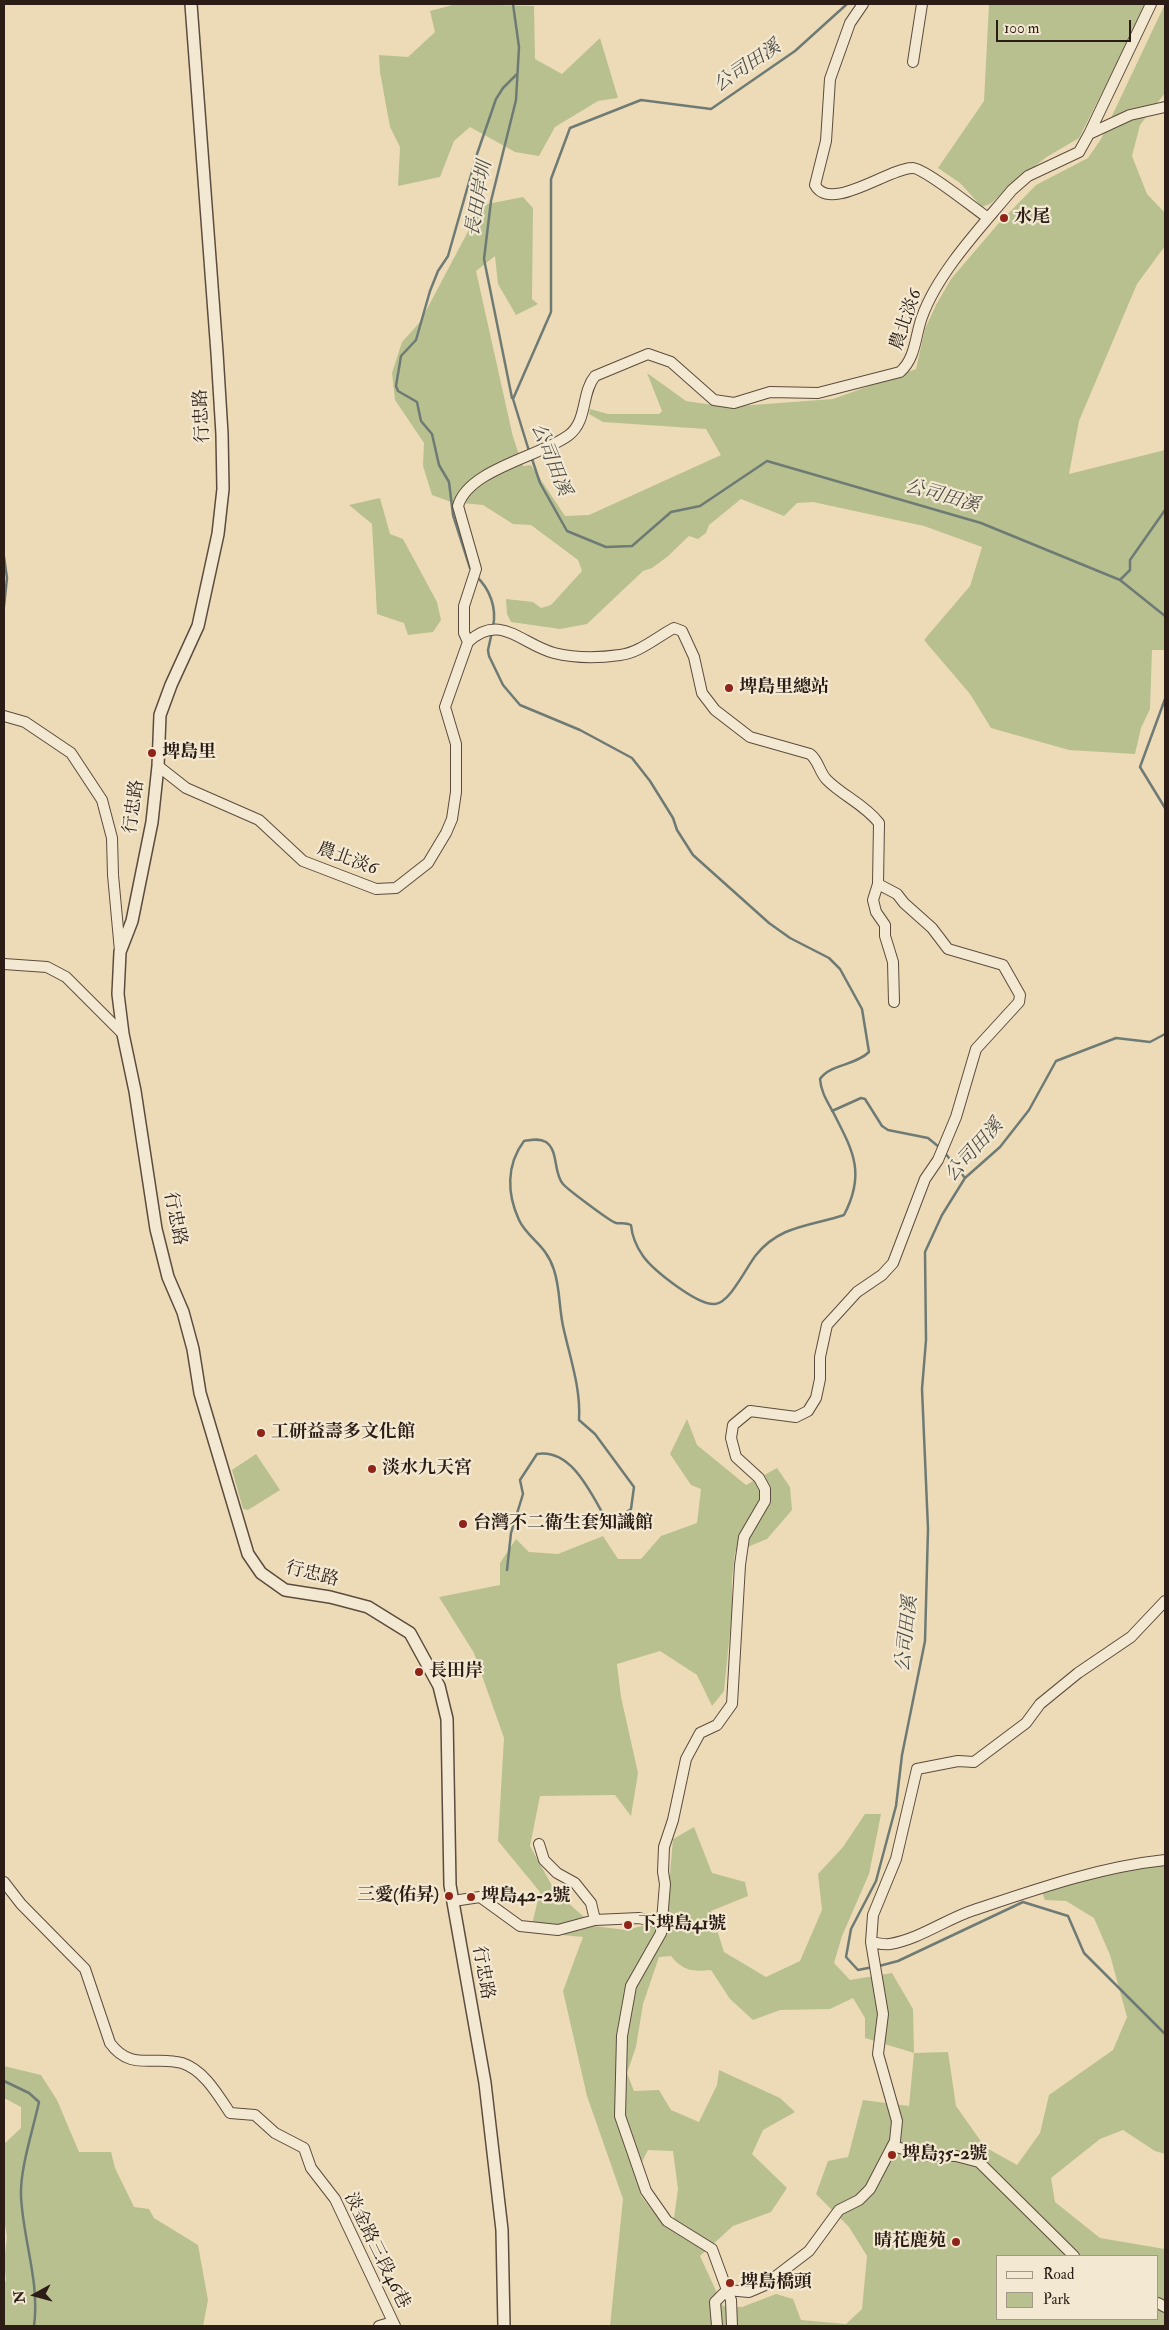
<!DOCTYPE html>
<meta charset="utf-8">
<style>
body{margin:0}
#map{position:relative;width:1169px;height:2330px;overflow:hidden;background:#eddbb8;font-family:"IM FELL Double Pica",serif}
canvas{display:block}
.frame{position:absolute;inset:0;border:5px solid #2b1d16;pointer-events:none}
.legend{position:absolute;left:996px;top:2255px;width:162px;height:65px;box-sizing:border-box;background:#f3e8d1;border:1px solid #a39786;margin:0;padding:6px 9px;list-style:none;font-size:15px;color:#2b1d16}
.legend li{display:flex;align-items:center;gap:10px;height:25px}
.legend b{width:25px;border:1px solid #a39786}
.north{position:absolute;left:10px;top:2270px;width:50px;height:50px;-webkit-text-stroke:4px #f3e8d1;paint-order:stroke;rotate:263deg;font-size:14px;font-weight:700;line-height:20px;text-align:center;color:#2b1d16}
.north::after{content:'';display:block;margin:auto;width:18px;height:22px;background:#2b1d16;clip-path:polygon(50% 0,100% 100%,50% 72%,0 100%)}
.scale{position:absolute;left:996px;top:20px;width:135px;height:22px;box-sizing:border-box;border:2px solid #2b1d16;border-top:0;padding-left:6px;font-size:15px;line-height:18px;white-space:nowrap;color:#2b1d16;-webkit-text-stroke:4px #f3e8d1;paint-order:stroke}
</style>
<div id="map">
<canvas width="1169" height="2330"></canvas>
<div class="frame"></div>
<ul class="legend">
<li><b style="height:6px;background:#f3e8d1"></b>Road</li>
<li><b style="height:14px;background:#b8c08f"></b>Park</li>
</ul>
<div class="north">N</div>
<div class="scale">100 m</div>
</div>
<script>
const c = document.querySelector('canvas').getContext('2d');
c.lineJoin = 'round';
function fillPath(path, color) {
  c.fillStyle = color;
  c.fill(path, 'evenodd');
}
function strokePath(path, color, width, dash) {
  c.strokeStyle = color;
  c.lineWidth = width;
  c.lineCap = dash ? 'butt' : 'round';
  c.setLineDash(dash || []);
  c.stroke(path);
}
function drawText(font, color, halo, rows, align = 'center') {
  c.font = font + ' "IM FELL Double Pica","Noto Serif TC",serif';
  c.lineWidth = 4.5;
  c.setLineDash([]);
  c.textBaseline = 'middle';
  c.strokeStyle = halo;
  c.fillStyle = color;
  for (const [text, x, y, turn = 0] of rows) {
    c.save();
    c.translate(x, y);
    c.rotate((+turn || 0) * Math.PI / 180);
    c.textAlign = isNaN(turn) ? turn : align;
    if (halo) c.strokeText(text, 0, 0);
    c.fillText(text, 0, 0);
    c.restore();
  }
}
const green = new Path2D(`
 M 456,4 L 534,6 L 535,59 L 562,74 L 600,38 L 618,98 L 598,101 L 555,127 L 539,156 L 515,152 L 470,127 L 454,141 L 440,177 L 398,186 L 400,147 L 390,127 L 380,72 L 379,55 L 408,57 L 435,32 L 430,11 Z
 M 989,4 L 1147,4 L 1079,138 L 1045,158 L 990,204 L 982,207 L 960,183 L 938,168 L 984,101 Z
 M 1165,4 L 1165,93 L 1140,125 L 1132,156 L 1147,194 L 1165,213 L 1165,246 L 1137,284 L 1079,421 L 1069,474 L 1165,450 L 1165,650 L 1152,650 L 1150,709 L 1141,728 L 1135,754 L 1069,750 L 991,728 L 970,694 L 924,640 L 970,586 L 982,547 L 924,526 L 813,502 L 797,503 L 784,516 L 741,499 L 709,525 L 706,533 L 698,539 L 689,536 L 667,557 L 652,568 L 643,571 L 587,624 L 560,629 L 511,622 L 507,614 L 506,599 L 533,602 L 541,608 L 551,605 L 582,571 L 578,560 L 531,525 L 513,524 L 483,505 L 451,502 L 432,495 L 423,466 L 424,443 L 395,400 L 392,373 L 402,342 L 420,322 L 482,205 L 523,197 L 533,208 L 532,299 L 538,304 L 516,315 L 498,284 L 495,256 L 476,271 L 513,437 L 523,466 L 531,465 L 565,516 L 589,515 L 721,455 L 706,429 L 603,422 L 589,414 L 590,409 L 608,414 L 659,414 L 662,411 L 647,373 L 686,401 L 726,407 L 833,399 L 916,369 L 925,329 L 936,305 L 951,279 L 998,224 L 1036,185 L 1088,158 L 1101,139 Z
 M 380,498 L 390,534 L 403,539 L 437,602 L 441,620 L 433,632 L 408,635 L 404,623 L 377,614 L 372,524 L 349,505 Z
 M 687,1419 L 697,1445 L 746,1485 L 777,1468 L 790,1487 L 792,1510 L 767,1539 L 735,1552 L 732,1579 L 732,1611 L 724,1691 L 712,1706 L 697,1675 L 660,1651 L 617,1664 L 621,1697 L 638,1773 L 631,1816 L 615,1795 L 540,1796 L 530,1846 L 555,1891 L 594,1926 L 626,1930 L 666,1920 L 673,1839 L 694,1827 L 712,1873 L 745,1882 L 748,1896 L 711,1911 L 724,1952 L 766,1977 L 800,1961 L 822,1910 L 818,1874 L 843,1847 L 865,1814 L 881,1814 L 869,1874 L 842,1936 L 834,1963 L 850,1980 L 892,1973 L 913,2009 L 914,2053 L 948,2052 L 956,2106 L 985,2147 L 1017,2165 L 1040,2133 L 1049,2095 L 1113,2050 L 1127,2017 L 1110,1955 L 1094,1918 L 1066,1901 L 1045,1900 L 1042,1892 L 1107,1872 L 1165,1865 L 1165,2154 L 1155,2151 L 1123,2130 L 1100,2139 L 1051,2178 L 1055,2202 L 1100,2238 L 1165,2249 L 1165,2326 L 610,2326 L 623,2199 L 587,2096 L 563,1991 L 583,1937 L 530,1932 L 540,1892 L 498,1841 L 504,1738 L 474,1653 L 439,1597 L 500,1585 L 500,1563 L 516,1539 L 529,1552 L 558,1554 L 603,1536 L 618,1559 L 641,1559 L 661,1536 L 697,1523 L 701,1489 L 691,1485 L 670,1454 ZM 671,1956 C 683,1971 693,1972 711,1970 L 730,1999 L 753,2020 L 780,2010 L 830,2009 L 853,1998 L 865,2018 L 865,2038 L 914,2053 L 909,2106 L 863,2100 L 848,2157 L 828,2161 L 816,2194 L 849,2227 L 867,2256 L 862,2309 L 846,2324 L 801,2320 L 793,2299 L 776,2294 L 742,2307 L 723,2306 L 700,2256 L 733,2226 L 771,2212 L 787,2188 L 752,2154 L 763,2130 L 795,2112 L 780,2098 L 719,2070 L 717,2085 L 699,2122 L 671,2110 L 659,2090 L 634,2091 L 627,2073 L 636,2047 L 643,2004 L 659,1957 ZM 648,2150 L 673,2151 L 678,2189 L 674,2218 L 664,2226 L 641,2196 L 636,2174 ZM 998,2256 L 1158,2256 L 1158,2319 L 998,2319 Z
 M 256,1454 L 280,1490 L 248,1510 L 243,1509 L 232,1470 Z
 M 4,2066 L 41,2075 L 57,2100 L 79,2152 L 111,2152 L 115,2168 L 134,2207 L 149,2209 L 154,2218 L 198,2245 L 208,2300 L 203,2326 L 4,2326 L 4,2284 L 6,2280 L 4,2262 L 7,2237 L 4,2218 L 4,2144 L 21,2128 L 21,2107 L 4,2098 Z`);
const stream = new Path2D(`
 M 512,398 L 484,259 L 491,201 L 516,100 L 519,47 L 513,4
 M 529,451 L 513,399 L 551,312 L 551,179 L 570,128 L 641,100 L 711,109 L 795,51 L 847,4
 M 531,456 L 540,483 L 567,531 L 606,547 L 632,546 L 671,512 L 700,506 L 767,461 L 981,523 L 1120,580 L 1165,616
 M 4,557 L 7,578 L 4,606
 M 470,568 L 453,515 L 449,482 L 439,465 L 432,434 L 421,421 L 417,402 L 398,391 L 396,386 L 401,356 L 416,340 L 430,291 L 438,271 L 448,256 L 477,154 L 496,99 L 503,88 L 517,74
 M 476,576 C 490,589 497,608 493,627
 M 1120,580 L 1130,570 L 1130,560 L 1165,510
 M 492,632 L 488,650 L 489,656 L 503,685 L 520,705 L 580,730 L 632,758 L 650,781 L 673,818 L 677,830 L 693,855 L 769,923 L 790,938 L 829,958 L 840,969 L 862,1009 L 869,1052 C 855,1066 830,1064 820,1079 C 821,1092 827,1101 833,1112 C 853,1151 866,1173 844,1215 C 811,1226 780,1225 756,1255 C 747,1266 730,1303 715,1304 C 698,1306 653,1270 643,1256 C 636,1246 632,1236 631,1225 C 625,1222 621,1224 616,1223 C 611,1222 567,1189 563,1184 C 553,1173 559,1151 546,1142 C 539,1138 531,1140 524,1141 C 506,1165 507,1194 519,1220 C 528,1239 546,1244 554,1270 C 560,1288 559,1307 563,1326 C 570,1358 581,1388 579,1420 L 595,1434 L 634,1487 L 631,1509 L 609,1524 C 593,1499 574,1448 537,1454 L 520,1480 L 523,1494 L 511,1533 L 507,1570
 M 1165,699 L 1140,767 L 1165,808
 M 832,1111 L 861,1098 L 865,1099 L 882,1126 L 888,1130 L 928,1138 L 939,1147
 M 945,1153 L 965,1178
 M 879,1966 L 898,1961 L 1023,1902 L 1068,1916 L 1084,1953 L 1165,2034
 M 873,1967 L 858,1970 L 846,1957 L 851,1929 L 876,1881 L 896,1806 L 902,1755 L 925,1641 L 928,1529 L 922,1389 L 926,1340 L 925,1252 L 942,1215 L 965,1178 L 1000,1147 L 1029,1110 L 1056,1061 L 1116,1038 L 1150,1042 L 1165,1034
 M 4,2081 L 29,2093 L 39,2102 C 33,2130 20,2168 21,2196 C 23,2240 40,2282 34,2326`);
const minor = new Path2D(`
 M 863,4 L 850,23 L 830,79 L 826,141 L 815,185 C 830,213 887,169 912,168 C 923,167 975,209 988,218
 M 913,62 L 922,4
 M 1089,134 L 1151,4
 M 468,642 C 500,612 521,644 554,653 C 574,658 599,658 620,655 C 639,653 657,637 674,628 L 682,631 L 694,657 L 702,693 L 715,710 L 750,737 L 810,754 C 819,761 819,772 827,780 C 843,796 864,804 879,823 L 878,884 L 873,900 L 876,912 L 885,925 L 885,936 L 893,962 L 894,1002
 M 4,716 L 25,722 L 71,753 L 102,800 L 112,838 L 113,875 L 120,951
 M 158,766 L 186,788 L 259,820 L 303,861 L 376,889 L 396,888 L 428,863 L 446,833 L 452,819 L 456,792 L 456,744 L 445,707 L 468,642 L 464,633 L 464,606 L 476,569 L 458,506 C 468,469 542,456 569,435 C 588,420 581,393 595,376 L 648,354 L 671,362 L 714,400 L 734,403 L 770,392 L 818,393 L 900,372 C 916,358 915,336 922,317 C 938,272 982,226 1012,190 L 1028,176 L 1079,152 L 1089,134 L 1130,115 L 1165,107
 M 878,884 L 897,894 L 904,903 L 932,928 L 948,949 L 1003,965 L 1020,995 L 1019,1002 L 976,1049 L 956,1117 L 938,1160 L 925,1179 L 893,1263 L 882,1275 L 857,1292 L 827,1325 L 820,1357 L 820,1379 L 816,1398 L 808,1411 L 796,1417 L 750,1411 L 733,1425 L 731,1438 L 736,1457 L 759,1478 L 765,1489 L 765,1501 L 744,1537 L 740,1565 L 732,1704 L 717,1725 L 700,1733 L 686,1759 L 673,1820 L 664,1847 L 663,1872 L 665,1884 L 661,1933 L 631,1986 L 622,2036 L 620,2116 L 646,2191 L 667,2221 L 712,2249 L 727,2290 L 749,2292 L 763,2286 L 809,2251 L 839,2210 L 859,2200 L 870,2189 L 895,2141 L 897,2121 L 878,2054 L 883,2014 L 871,1942 L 873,1915 L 896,1859 L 917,1769 L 958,1761 L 974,1762 L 1026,1723 L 1040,1704 L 1078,1673 L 1131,1637 L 1165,1601
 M 4,964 L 47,967 L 66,977 L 123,1034
 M 539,1844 L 544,1860 L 557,1873 L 575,1883 L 591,1903 L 595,1920
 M 4,1882 L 21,1904 L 85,1969 L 110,2043 C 131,2072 154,2055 182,2063 C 204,2070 218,2095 230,2113 L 255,2115 L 275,2133 L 304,2148 L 311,2168 L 335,2199 L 395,2326
 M 453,1901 L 480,1897 L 520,1926 L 558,1930 L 595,1920 L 639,1918 L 661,1923
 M 871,1942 C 877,1943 884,1945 890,1944 C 920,1939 946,1919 974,1910 C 1037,1889 1099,1867 1165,1860
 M 893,2146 L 923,2155 L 956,2156 L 979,2162 L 1074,2256
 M 1158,2303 L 1165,2307
 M 379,2326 L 393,2322
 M 717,2326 L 715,2302 L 727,2290 L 731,2300 L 732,2326`);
const tertiary = new Path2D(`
 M 191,4 L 217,353 L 222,434 L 223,489 L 218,534 L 198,626 L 171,685 L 160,715 L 158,766 L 152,822 L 132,921 L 120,952 L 118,994 L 123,1034 L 135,1091 L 156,1229 L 168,1277 L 183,1312 L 193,1349 L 200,1393 L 248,1554 L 261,1573 L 285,1590 L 330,1597 L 368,1607 L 410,1633 L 439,1686 L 447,1719 L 450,1885 L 485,2083 L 502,2230 L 504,2326`);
const markers = [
 [1004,218,5,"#8f2418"],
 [729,688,5,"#8f2418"],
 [152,753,5,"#8f2418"],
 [261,1433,5,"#8f2418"],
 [372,1469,5,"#8f2418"],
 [463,1524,5,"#8f2418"],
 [419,1672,5,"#8f2418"],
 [449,1896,5,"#8f2418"],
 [471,1897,5,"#8f2418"],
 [628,1925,5,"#8f2418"],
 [892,2155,5,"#8f2418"],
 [956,2242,5,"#8f2418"],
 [730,2283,5,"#8f2418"]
];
const poiNames = [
 ["水尾",1014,218],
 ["埤島里總站",739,688],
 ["埤島里",162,753],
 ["工研益壽多文化館",271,1433],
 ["淡水九天宮",382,1469],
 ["台灣不二衛生套知識館",473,1524],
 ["長田岸",429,1672],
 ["三愛(佑昇)",439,1896,"right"],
 ["埤島42-2號",481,1897],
 ["下埤島41號",638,1925],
 ["埤島35-2號",902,2155],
 ["晴花鹿苑",946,2242,"right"],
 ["埤島橋頭",740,2283]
];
const streetNames = [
 ["農北淡6",907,320,-71],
 ["行忠路",203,416,-93],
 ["行忠路",135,807,-82],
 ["農北淡6",347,860,20],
 ["行忠路",174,1219,79],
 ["行忠路",312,1575,14],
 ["行忠路",482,1973,80],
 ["淡金路三段46巷",376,2251,64]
];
const waterNames = [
 ["公司田溪",748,67,-34],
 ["長田岸圳",480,199,-80],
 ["公司田溪",550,460,68],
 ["公司田溪",942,497,16],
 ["公司田溪",975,1151,-48],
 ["公司田溪",908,1634,-84]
];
fillPath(green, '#b8c08f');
strokePath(stream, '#6e7b75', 2.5);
strokePath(minor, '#5c4c3e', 12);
strokePath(tertiary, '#5c4c3e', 14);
strokePath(minor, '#f3e8d1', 10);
strokePath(tertiary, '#f3e8d1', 11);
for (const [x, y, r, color] of markers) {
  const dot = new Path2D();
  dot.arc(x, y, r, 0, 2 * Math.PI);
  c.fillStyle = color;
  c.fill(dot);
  strokePath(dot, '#f3e8d1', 2);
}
drawText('bold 18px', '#2b1d16', '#f3e8d1', poiNames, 'left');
drawText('18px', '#2b1d16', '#f3e8d1', streetNames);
drawText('italic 19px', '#4c4c46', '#f3e8d1', waterNames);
</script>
